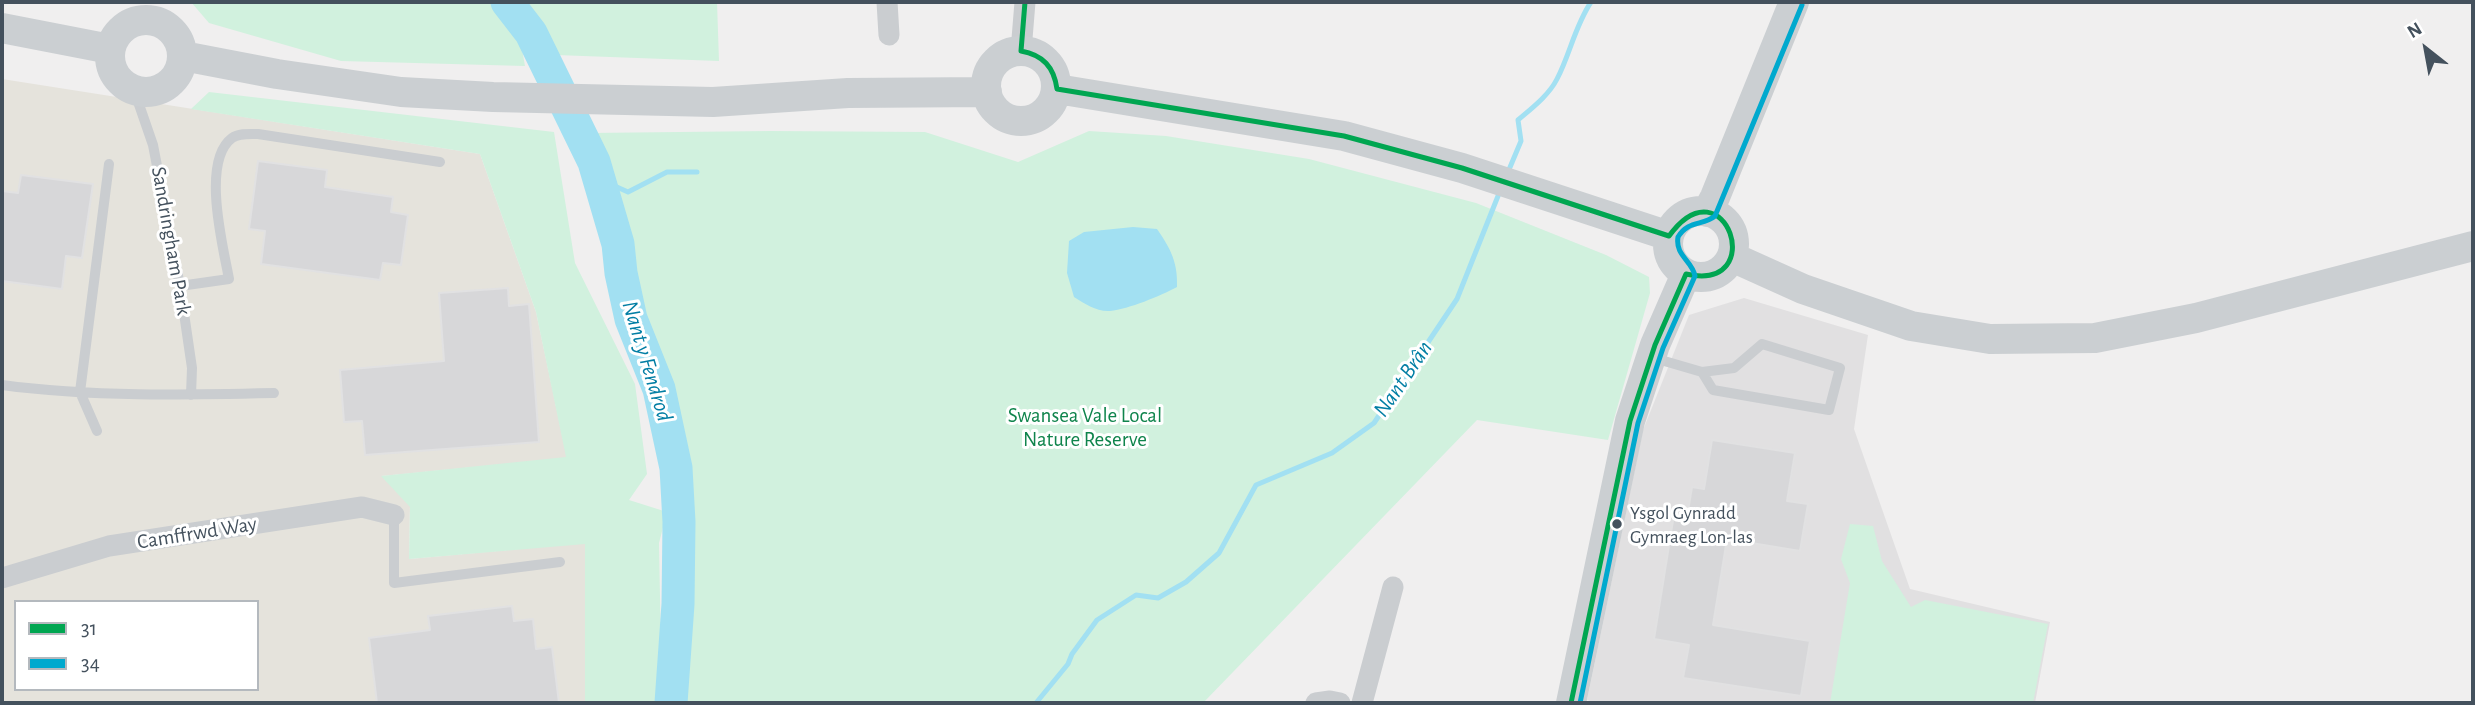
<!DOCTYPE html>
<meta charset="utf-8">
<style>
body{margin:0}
#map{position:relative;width:2475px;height:705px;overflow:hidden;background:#f0efef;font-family:"Alegreya Sans",sans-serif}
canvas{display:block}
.frame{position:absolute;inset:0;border:4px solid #44515d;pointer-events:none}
.legend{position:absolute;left:14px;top:600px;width:245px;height:91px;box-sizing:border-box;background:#fff;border:2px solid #b4b9be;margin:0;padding:9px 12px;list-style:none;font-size:21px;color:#44515d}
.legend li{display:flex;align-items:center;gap:14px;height:35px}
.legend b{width:35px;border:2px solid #b4b9be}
.north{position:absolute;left:2391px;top:14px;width:70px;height:70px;-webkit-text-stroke:5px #fff;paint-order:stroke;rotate:329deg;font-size:19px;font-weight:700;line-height:28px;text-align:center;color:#44515d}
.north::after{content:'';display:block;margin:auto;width:24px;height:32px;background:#44515d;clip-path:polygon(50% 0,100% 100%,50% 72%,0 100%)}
</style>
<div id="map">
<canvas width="2475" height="705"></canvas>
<div class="frame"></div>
<ul class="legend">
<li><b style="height:9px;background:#00a651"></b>31</li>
<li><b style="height:9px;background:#00a9ce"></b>34</li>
</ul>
<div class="north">N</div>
</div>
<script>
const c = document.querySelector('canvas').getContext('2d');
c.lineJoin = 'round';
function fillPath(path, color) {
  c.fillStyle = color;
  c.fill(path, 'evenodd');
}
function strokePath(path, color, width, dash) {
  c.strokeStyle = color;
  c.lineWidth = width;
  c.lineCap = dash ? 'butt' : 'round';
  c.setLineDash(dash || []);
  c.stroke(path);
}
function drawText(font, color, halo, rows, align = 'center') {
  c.font = font + ' "Alegreya Sans",sans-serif';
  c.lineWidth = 6;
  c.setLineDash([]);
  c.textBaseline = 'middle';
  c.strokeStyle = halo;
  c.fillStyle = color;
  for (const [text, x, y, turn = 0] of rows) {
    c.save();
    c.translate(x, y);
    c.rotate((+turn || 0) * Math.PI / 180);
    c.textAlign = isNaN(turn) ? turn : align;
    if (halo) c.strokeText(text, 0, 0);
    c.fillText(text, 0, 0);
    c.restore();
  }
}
const commercial = new Path2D(`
 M 2,79 L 480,154 L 536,312 L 567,458 L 382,476 L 410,506 L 409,559 L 585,543 L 585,703 L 2,703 ZM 16,602 L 257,602 L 257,689 L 16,689 Z`);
const education = new Path2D(`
 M 1744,298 L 1868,335 L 1854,429 L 1910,589 L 2050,622 L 2035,703 L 1597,703 L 1587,700 L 1643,430 L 1689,315 Z`);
const green = new Path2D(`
 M 191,2 L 498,2 C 517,21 521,40 525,66 L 341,61 L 209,23 Z
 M 517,2 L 717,2 L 719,61 L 556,55 Z
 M 209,92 L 554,132 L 575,263 L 635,384 L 647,474 L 629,500 L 667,512 L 659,543 L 662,703 L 585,703 L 585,544 L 409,559 L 410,507 L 381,476 L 566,457 L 536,312 L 480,154 L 191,109 Z
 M 770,131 L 925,132 L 1018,162 L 1089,131 L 1166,136 L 1309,159 L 1476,203 L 1606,255 L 1649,277 L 1650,293 L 1608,440 L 1477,420 L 1203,703 L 674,703 L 682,581 L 682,497 L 673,426 L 655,356 L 636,312 L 624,248 L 607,182 L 588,133 Z
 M 1850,524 L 1873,526 L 1882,561 L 1911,607 L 1925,600 L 2048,624 L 2033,703 L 1830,703 L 1850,583 L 1841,559 Z`);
const water = new Path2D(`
 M 1133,227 L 1157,229 C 1171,249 1178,263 1177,287 C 1160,296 1129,309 1110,311 C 1097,312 1085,304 1074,297 L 1067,273 L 1069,241 L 1084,232 Z`);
const stream = new Path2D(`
 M 1508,172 L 1521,141 L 1518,120 C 1532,108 1549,95 1557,79 C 1570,54 1575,26 1591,2
 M 599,179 L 628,192 L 667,172 L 697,172
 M 609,272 L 621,273
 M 1036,703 L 1068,664 L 1072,654 L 1097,620 L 1136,595 L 1158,598 L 1186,582 L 1219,553 L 1256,485 L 1332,453 L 1374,423 L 1457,299 L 1500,191`);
const river = new Path2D(`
 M 507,2 L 531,33 L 594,162 L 618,244 L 621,273 L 631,319 L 659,389 L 676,468 L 679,522 L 678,604 L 671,703`);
const building = new Path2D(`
 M 258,161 L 327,170 L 325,187 L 393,197 L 391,212 L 408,215 L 401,265 L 383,263 L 380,280 L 261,264 L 265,231 L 249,229 Z
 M 21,175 L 93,184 L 82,258 L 66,256 L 62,289 L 2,281 L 2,191 L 18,193 Z
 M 508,288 L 509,306 L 529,304 L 539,442 L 365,455 L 362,421 L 344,422 L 340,370 L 444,361 L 439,293 Z
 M 1712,440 L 1795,453 L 1787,501 L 1808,504 L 1800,551 L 1727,539 L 1713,625 L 1810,641 L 1801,696 L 1683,678 L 1689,645 L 1654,639 L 1675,508 L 1688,511 L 1692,487 L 1704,489 Z
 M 512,606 L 514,621 L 533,619 L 536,649 L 552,647 L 559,703 L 377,703 L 369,638 L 430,630 L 428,616 Z`);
const lane = new Path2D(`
 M 134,90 L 153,145 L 180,286 L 192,368 L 191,395
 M 180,286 L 229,279 C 223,246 201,161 232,138 C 239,133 250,134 258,134 L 440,162
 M 1654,358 L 1702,372 L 1734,368 L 1762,344 L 1840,368 L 1829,410 L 1713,390 L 1702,372
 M 2,385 C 92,397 184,395 274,393
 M 97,431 L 80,392 L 109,164
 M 394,515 L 394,583 L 560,562`);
const street = new Path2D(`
 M 887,2 L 889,35
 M 1021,51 L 1025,2
 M 2,578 L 109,546 L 362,507 L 394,515
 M 1316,703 L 1330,701 L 1340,703
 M 1362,703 L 1393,587`);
const secondary = new Path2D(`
 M110 56a36 36 0 1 1 72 0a36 36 0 1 1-72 0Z
 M 2,28 L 110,49
 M986 86a35 35 0 1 1 70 0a35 35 0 1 1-70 0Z
 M 183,56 L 277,74 L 401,92 L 493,97 L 713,102 L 848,93 L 987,92
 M 1057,89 L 1344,136 L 1462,168 L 1669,236
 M1668 244a33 33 0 1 1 66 0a33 33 0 1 1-66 0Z
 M 1707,212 L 1715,197 L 1794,2
 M 1732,257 L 1803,289 L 1911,326 L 1990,339 L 2095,338 L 2196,318 L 2473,246
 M 1571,703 L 1630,421 L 1655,345 L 1686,274`);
const bus1 = new Path2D(`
 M 1025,2 L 1021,51 C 1043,55 1054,67 1057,89 L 1344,136 L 1462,168 L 1669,236 C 1725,159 1770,293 1686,274 L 1655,345 L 1630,421 L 1571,703`);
const bus2 = new Path2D(`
 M 1580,703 L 1638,423 L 1663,348 L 1695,276 C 1692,260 1675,256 1678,237 C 1688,220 1703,226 1715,216 L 1802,5`);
const markers = [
 [1617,524,6,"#44515d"]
];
const busNames = [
 ["Ysgol Gynradd",1630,513],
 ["Gymraeg Lon-las",1630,537]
];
const streetNames = [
 ["Sandringham Park",171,241,80],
 ["Camffrwd Way",197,533,-9]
];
const parkNames = [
 ["Swansea Vale Local",1085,416],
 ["Nature Reserve",1085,440]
];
const waterNames = [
 ["Nant y Fendrod",647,361,73],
 ["Nant Brân",1403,379,-56]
];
fillPath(commercial, '#e5e3dc');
fillPath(education, '#e1e0e1');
fillPath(green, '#d1f1de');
fillPath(water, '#a2e0f2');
strokePath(stream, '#a2e0f2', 5);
strokePath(river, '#a2e0f2', 33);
fillPath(building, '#d7d7d9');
strokePath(building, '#e1e1e2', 2);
strokePath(lane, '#cacdd0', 10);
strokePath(street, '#cacdd0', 21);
strokePath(secondary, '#cbcfd2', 30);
strokePath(bus1, '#00a651', 5);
strokePath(bus2, '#00a9ce', 5);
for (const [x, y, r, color] of markers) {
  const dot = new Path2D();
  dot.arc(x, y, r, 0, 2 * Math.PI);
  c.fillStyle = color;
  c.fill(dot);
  strokePath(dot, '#fff', 2.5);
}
drawText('19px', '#44515d', '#fff', busNames, 'left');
drawText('21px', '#44515d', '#fff', streetNames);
drawText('21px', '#0f844c', '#fff', parkNames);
drawText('italic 23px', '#027ea4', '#fff', waterNames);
</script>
